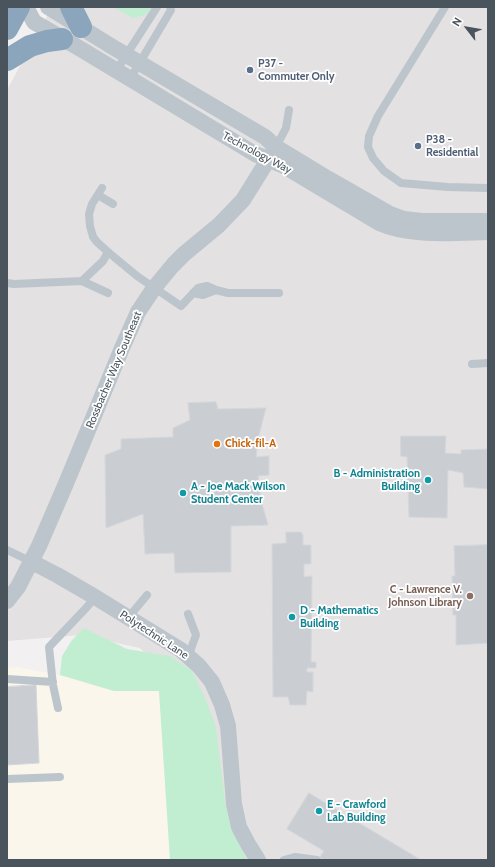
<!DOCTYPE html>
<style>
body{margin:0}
#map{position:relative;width:495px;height:867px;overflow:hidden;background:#f2f0f0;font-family:Cabin,sans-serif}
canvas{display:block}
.frame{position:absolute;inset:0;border:8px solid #49545d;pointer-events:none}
.north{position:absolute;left:447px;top:8px;width:40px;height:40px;-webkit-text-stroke:3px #fff;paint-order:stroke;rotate:301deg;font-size:11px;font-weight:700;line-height:16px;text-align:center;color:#49545d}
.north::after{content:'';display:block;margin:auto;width:14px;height:18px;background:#49545d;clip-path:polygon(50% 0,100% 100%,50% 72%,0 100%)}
</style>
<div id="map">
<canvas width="495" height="867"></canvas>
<div class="frame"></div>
<div class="north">N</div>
</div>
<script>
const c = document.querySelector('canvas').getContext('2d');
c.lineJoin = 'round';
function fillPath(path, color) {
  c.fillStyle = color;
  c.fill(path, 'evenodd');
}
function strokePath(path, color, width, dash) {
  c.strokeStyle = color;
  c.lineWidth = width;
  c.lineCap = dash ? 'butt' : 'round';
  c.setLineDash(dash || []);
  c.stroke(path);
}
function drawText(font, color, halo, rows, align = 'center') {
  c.font = font + ' Cabin,sans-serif';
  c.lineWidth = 3.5;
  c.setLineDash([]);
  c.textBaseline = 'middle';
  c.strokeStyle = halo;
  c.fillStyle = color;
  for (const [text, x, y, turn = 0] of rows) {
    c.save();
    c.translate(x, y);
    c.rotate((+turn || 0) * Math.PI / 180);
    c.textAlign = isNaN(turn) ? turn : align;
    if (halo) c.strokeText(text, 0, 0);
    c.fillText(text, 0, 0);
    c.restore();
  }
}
const commercial = new Path2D(`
 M 17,667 L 60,675 L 114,691 L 159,691 L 170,860 L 7,860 L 7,668 Z`);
const education = new Path2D(`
 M 52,7 L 488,7 L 488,860 L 186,860 L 173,681 L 140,648 L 81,635 L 7,641 L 7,90 Z`);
const green = new Path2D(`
 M 113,7 L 152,7 L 145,15 L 133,18 Z
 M 84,628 L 127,649 L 170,656 L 192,671 L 205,698 L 216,727 L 225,802 L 231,829 L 247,860 L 170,860 L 159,691 L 114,691 L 60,675 L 62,656 L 72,640 Z`);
const building = new Path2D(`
 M 216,402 L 218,409 L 266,408 L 259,435 L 256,457 L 269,456 L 269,475 L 258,476 L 261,500 L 268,525 L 231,526 L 231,572 L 175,573 L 174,553 L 145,554 L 143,514 L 106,528 L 105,455 L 121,449 L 121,439 L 173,437 L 173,428 L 190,420 L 188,403 Z
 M 401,436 L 446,436 L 445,453 L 461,454 L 461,450 L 488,449 L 488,489 L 464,487 L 463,473 L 448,470 L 447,518 L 409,517 L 407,457 L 401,456 Z
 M 286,532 L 301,532 L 303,535 L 303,545 L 311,545 L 311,564 L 304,564 L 304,577 L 312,576 L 311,662 L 316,662 L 316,668 L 307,668 L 307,672 L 313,672 L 313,692 L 307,691 L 306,705 L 290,705 L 288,697 L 273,697 L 272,544 L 286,543 Z
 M 488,545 L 488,643 L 456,645 L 456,615 L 453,615 L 452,576 L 455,576 L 454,546 Z
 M 36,685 L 39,763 L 7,765 L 7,687 Z
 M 309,793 L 421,860 L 324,860 L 320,857 L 324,851 L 287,829 Z`);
const lane = new Path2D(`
 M 445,7 L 378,116 L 369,136 L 368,147 L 373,158 L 384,171 L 401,183 L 448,187 L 488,188
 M 116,71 L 157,7
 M 130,79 L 171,10 L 170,7
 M 276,147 L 286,128 L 289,110
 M 102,188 L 92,204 L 89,214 L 90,226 L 93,237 L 97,242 L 108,252 L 137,276 L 181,306 L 198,288 L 207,286 L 216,290 L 228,293 L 279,293
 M 98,195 L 113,204
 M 82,281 L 108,293
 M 7,283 L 14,284 L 82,281 L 103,261 L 108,252
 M 193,293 L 203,295 L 216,290
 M 472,364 L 488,363
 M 7,550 L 32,562
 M 188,614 L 196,635 L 188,657
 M 128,618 L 147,595
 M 7,679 L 53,682
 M 58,708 L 53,685 L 49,647 L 87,607 L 95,597
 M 7,779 L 60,777
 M 284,860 L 295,857 L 317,860`);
const street = new Path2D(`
 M 26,7 L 34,22 L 79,48 L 255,154 L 282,165 L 379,223 C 410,237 454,233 488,232
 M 48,7 L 111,46 L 265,137 L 276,147 L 327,178 L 390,214 L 404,219 L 422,221 L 488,221
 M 32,562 L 57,575 L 95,597 L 181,650 L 199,666 L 212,682 L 222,705 L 228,726 L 234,804 L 239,827 L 248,844 L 258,860
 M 7,601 L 18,587 L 39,546 L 67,481 L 122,348 L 138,312 L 154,288 L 173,265 L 184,254 L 219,225 L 243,200 L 276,147`);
const highway = new Path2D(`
 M 71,7 L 81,27
 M 7,29 L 19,7
 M 7,60 L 30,46 L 47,41 L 62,39`);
const markers = [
 [250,70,4,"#5c6f8a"],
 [418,146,4,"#5c6f8a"],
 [217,444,4,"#e8710a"],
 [428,480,4,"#0f9aa8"],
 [183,493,4,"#0f9aa8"],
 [470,596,4,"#8d6e63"],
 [292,617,4,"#0f9aa8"],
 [319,811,4,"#0f9aa8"]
];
const serviceNames = [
 ["P37 -",258,64],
 ["Commuter Only",258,77],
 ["P38 -",426,140],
 ["Residential",426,153]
];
const streetNames = [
 ["Technology Way",257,153,28],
 ["Rossbacher Way Southeast",114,370,-67],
 ["Polytechnic Lane",154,635,33]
];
const foodNames = [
 ["Chick-fil-A",225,444]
];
const cultureNames = [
 ["B - Administration",420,474,"right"],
 ["Building",420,487,"right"],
 ["A - Joe Mack Wilson",191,487],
 ["Student Center",191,500],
 ["D - Mathematics",300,611],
 ["Building",300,624],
 ["E - Crawford",327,805],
 ["Lab Building",327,818]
];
const educationNames = [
 ["C - Lawrence V.",462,590],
 ["Johnson Library",462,603]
];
fillPath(commercial, '#fbf6eb');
fillPath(education, '#e3e1e2');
fillPath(green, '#c1eed0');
fillPath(building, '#cacdd2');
strokePath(building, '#d4d7db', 1);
strokePath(lane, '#bcc5cc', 8);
strokePath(street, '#bcc5cc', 16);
strokePath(highway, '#8aa5bc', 22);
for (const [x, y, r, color] of markers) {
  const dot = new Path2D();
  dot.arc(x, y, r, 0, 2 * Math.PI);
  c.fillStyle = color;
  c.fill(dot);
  strokePath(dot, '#fff', 1.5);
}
drawText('bold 11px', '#4e5e75', '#fff', serviceNames, 'left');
drawText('11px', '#49545d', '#fff', streetNames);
drawText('bold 11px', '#c56008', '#fff', foodNames, 'left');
drawText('bold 11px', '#0d838f', '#fff', cultureNames, 'left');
drawText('bold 11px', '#785e54', '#fff', educationNames, 'right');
</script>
